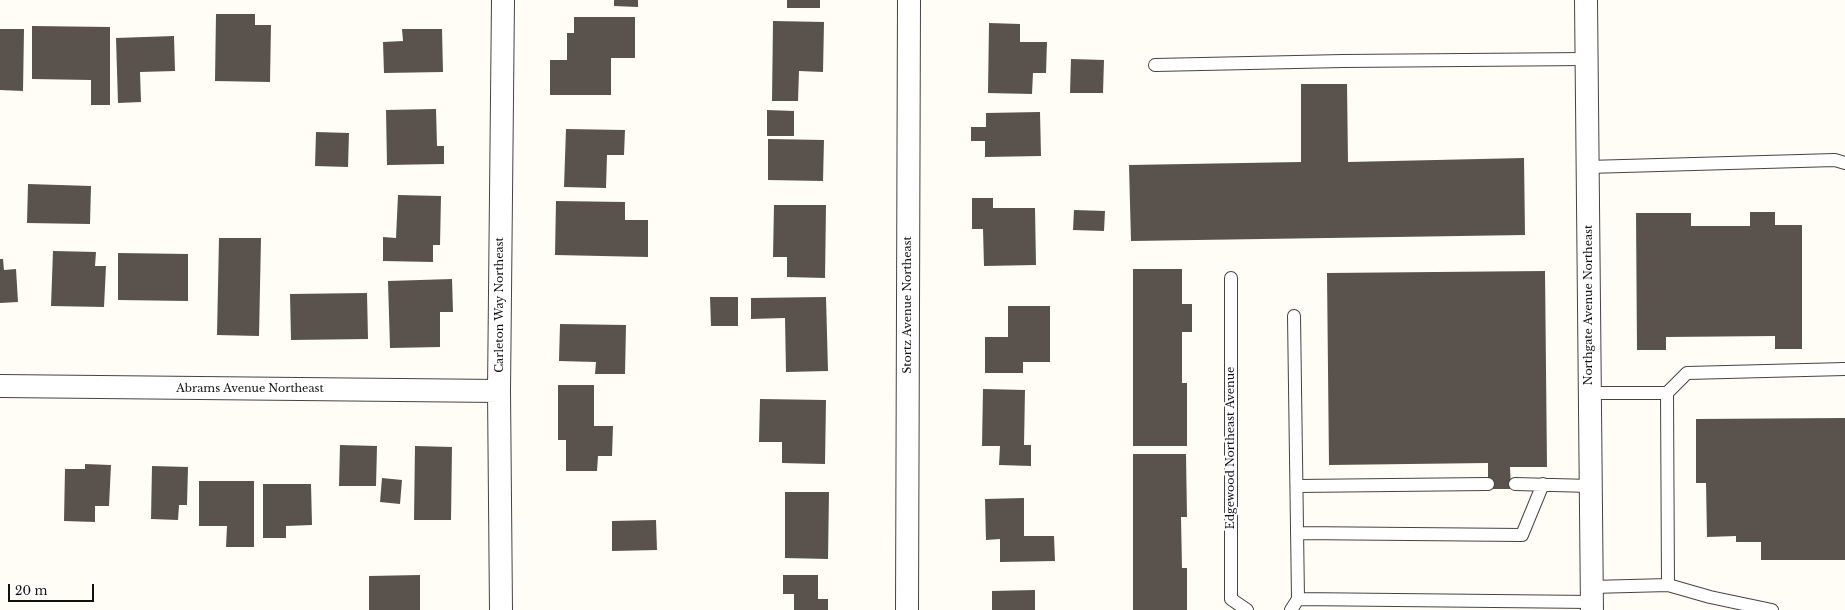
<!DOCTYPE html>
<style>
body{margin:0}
#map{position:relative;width:1845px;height:610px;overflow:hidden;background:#fffdf5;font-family:"Libre Baskerville",serif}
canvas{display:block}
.scale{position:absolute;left:8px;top:584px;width:86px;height:18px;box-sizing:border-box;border:2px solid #111;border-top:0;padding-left:5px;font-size:12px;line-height:14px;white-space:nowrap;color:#111;-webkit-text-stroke:3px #fff;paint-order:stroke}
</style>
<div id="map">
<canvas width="1845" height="610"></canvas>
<div class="scale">20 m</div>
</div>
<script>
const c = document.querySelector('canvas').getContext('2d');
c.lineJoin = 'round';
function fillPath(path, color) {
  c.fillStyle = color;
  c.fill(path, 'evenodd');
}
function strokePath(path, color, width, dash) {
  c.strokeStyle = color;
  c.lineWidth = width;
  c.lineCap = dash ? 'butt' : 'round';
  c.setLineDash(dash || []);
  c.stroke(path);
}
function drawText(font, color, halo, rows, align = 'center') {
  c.font = font + ' "Libre Baskerville",serif';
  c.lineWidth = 4;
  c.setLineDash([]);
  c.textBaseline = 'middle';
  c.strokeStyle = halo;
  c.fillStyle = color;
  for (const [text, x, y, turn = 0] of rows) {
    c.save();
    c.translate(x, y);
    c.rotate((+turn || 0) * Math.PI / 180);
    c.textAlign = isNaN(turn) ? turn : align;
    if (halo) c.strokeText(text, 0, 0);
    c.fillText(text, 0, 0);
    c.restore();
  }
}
const building = new Path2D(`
 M 614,0 L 638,0 L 638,7 L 614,6 Z
 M 787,0 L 820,0 L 820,8 L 787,8 Z
 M 216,14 L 255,14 L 255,25 L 271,25 L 270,82 L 215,81 Z
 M 574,17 L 635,17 L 635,58 L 611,58 L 611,95 L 550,95 L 550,60 L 567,60 L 567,33 L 574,33 Z
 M 773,21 L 824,22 L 823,72 L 799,71 L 798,101 L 772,101 Z
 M 989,23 L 1020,24 L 1020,42 L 1047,42 L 1046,73 L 1033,73 L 1032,94 L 988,93 Z
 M 32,26 L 110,27 L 110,105 L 91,105 L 91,80 L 32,79 Z
 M 0,29 L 24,29 L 23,91 L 0,90 Z
 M 402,29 L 442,29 L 443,72 L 384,73 L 383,42 L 403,41 Z
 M 174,36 L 175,71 L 140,72 L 141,102 L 118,103 L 116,38 Z
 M 1071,59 L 1104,60 L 1103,93 L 1070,93 Z
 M 1301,84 L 1347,84 L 1348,162 L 1524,158 L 1525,235 L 1131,241 L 1129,165 L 1301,162 Z
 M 436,109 L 437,146 L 444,146 L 444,164 L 387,165 L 386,110 Z
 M 767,110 L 794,111 L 794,136 L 767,136 Z
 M 1040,112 L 1041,156 L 985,157 L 985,141 L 971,141 L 971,127 L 986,127 L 986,113 Z
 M 566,129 L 625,130 L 624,155 L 607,155 L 606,188 L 564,187 Z
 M 316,132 L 349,133 L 348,167 L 315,166 Z
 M 768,139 L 824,140 L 823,181 L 768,180 Z
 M 28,184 L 91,186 L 90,224 L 27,223 Z
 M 398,195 L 441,196 L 440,245 L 433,245 L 433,262 L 383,261 L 383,237 L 396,238 Z
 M 972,198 L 993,198 L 993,208 L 1035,208 L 1036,265 L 984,266 L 983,229 L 972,229 Z
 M 556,201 L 625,202 L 625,220 L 648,220 L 648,257 L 555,255 Z
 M 774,205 L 826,205 L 825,278 L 787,277 L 787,257 L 773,257 Z
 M 1074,210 L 1105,211 L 1104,231 L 1073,230 Z
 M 1750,212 L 1775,212 L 1775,225 L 1802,225 L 1802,349 L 1775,349 L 1775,336 L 1666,337 L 1666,350 L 1637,350 L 1636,213 L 1691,213 L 1691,226 L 1750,226 Z
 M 219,238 L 261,238 L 259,336 L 217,335 Z
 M 53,251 L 96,252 L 95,266 L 106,266 L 104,307 L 51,306 Z
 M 118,253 L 188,254 L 188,301 L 118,300 Z
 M 0,259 L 3,259 L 4,270 L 16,269 L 18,302 L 0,303 Z
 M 1133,269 L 1182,269 L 1182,304 L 1192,304 L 1192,332 L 1182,332 L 1182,383 L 1187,383 L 1187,446 L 1133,446 Z
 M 1545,271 L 1547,467 L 1510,467 L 1511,489 L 1488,489 L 1488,463 L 1329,465 L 1327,273 Z
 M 452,279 L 453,312 L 440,312 L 440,347 L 390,348 L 388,281 Z
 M 367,293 L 368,339 L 291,340 L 290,294 Z
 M 710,297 L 738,297 L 738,326 L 711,326 Z
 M 826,297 L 828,371 L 786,372 L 785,318 L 751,319 L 751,298 Z
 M 1008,306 L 1050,306 L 1050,362 L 1023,362 L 1023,373 L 985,373 L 985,337 L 1008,337 Z
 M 560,324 L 626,325 L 625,374 L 595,374 L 596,362 L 559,361 Z
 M 558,385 L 594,385 L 594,426 L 613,426 L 612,456 L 598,456 L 597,471 L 566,471 L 566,440 L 558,440 Z
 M 983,389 L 1025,390 L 1024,445 L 1031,445 L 1031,466 L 999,465 L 1000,446 L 982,446 Z
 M 760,399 L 826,400 L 825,464 L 782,463 L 782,442 L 759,442 Z
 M 1845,418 L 1845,560 L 1761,560 L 1761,542 L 1736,542 L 1736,536 L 1707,537 L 1706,483 L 1696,483 L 1696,419 Z
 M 340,445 L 377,446 L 376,486 L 339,486 Z
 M 415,446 L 452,447 L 451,520 L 414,520 Z
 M 1133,454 L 1186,454 L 1187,517 L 1181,517 L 1182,568 L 1187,568 L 1187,610 L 1133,610 Z
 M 85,464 L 111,465 L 109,506 L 95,506 L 95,522 L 64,521 L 65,469 L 85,469 Z
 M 152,466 L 188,467 L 187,505 L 179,505 L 178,520 L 151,519 Z
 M 382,478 L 402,480 L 400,504 L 380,502 Z
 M 199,481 L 254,481 L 254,547 L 226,547 L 227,526 L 199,526 Z
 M 263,484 L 311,484 L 312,525 L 286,526 L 286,538 L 263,538 Z
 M 785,492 L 829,492 L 828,559 L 785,558 Z
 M 1024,498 L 1024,536 L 1054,536 L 1055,561 L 1000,562 L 1000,539 L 986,540 L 985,499 Z
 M 656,520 L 657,550 L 612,551 L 612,521 Z
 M 420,575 L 420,610 L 369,610 L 369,576 Z
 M 783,575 L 818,575 L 818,599 L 828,599 L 828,610 L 794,610 L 794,594 L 783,594 Z
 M 1035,590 L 1035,610 L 992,610 L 992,591 Z`);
const service = new Path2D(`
 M 1155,65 L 1343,61 L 1586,59
 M 1588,167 L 1835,160 L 1845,163
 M 1231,278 L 1231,599 L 1247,610
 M 1590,393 L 1667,393 L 1668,585
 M 1667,393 L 1687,373 L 1845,369
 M 1515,484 L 1591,486
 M 1297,486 L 1488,484
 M 1297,533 L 1522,535 L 1543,484
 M 1592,587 L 1668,585 L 1710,597 L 1772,610
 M 1298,599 L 1592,602
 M 1291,610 L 1298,599 L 1294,316`);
const minor = new Path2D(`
 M 1586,0 L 1592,610
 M 0,386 L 499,391
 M 501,610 L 499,391 L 503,0
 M 907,610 L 909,0`);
const streetNames = [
 ["Carleton Way Northeast",500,305,-90],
 ["Stortz Avenue Northeast",908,305,-90],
 ["Northgate Avenue Northeast",1589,305,-90],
 ["Abrams Avenue Northeast",250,389],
 ["Edgewood Northeast Avenue",1231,448,-90]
];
fillPath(building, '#5a524d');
strokePath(service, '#444', 14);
strokePath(minor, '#444', 24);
strokePath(service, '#fff', 12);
strokePath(minor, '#fff', 22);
drawText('11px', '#111', '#fff', streetNames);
</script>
